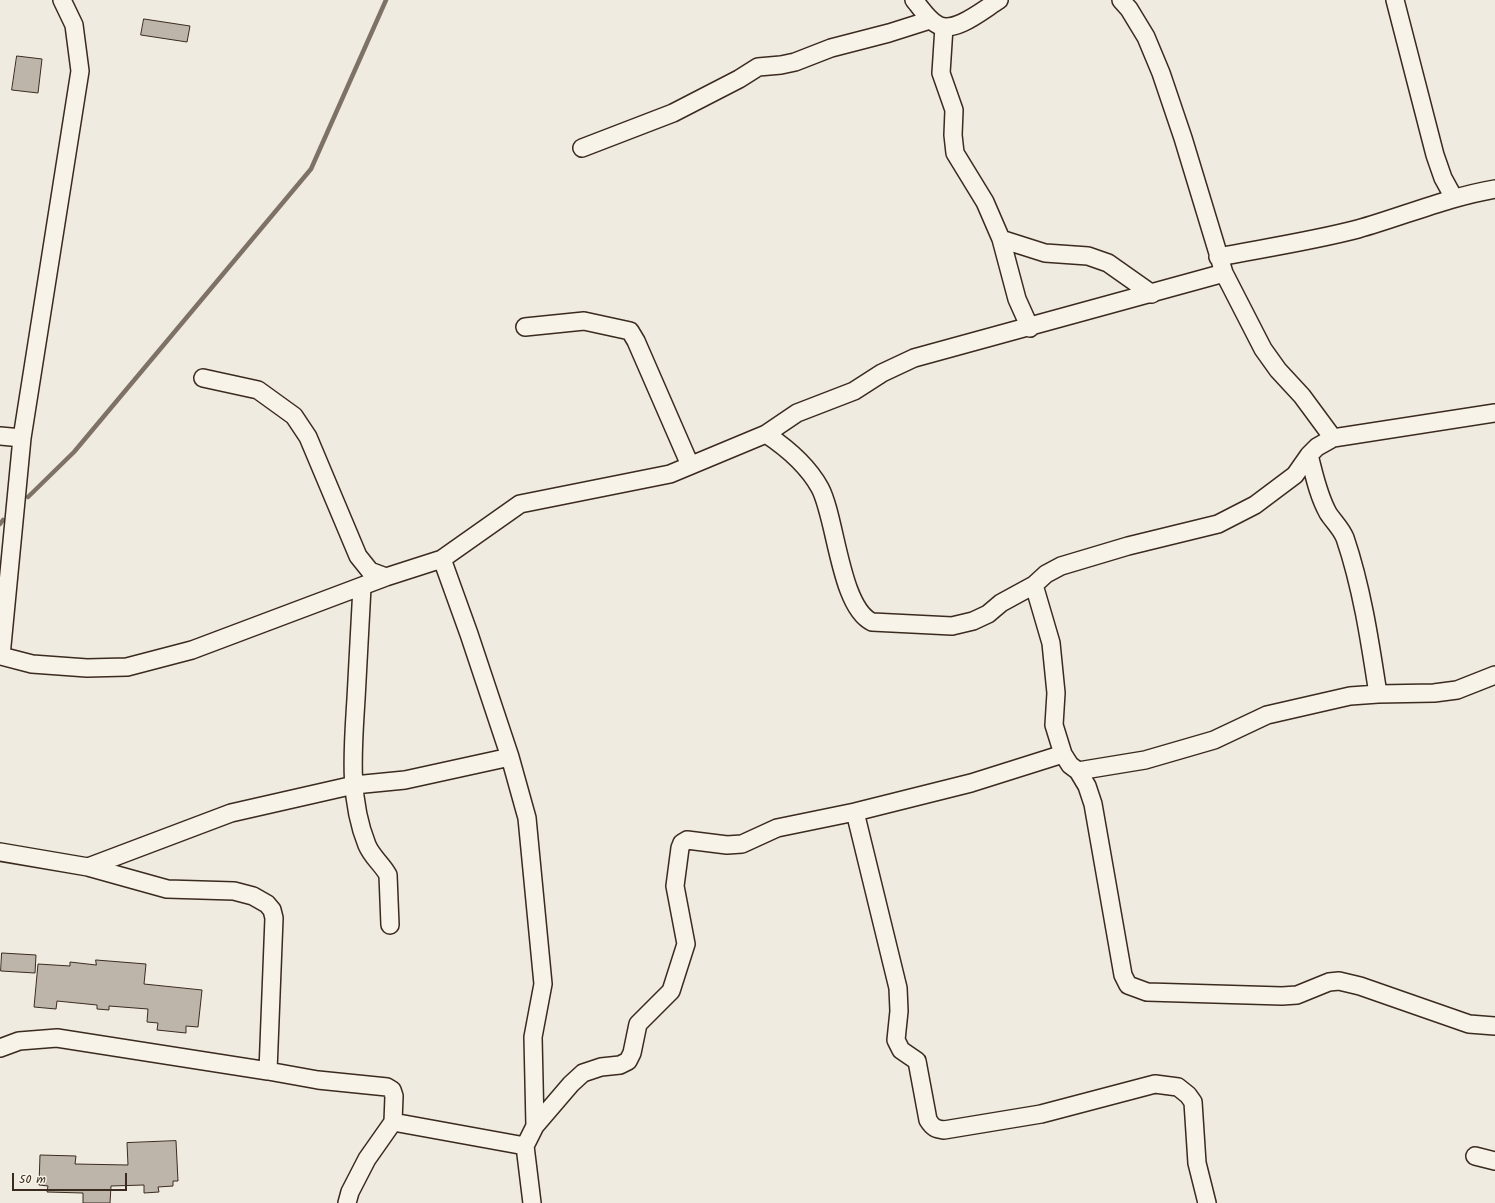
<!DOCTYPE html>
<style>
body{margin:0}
#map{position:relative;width:1495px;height:1203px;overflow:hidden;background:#efebe0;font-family:Kalam,sans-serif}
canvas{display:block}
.scale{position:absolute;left:12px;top:1173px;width:115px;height:18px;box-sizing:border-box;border:2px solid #3b2a1e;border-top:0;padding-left:5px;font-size:12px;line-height:14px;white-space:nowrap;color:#3b2a1e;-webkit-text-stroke:3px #f7f3e8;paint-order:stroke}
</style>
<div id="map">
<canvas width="1495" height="1203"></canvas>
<div class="scale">50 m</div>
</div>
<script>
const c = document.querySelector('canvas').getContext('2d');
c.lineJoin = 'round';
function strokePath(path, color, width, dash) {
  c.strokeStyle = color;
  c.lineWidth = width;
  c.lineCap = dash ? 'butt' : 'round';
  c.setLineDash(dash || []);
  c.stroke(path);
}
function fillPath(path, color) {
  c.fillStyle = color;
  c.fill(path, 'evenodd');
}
const stream = new Path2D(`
 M 28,497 L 74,452 L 311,169 L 386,0
 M 0,524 L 3,520`);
const building = new Path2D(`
 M 144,19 L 190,26 L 187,42 L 141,35 Z
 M 17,56 L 42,59 L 38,93 L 12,90 Z
 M 2,953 L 36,955 L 35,973 L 1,971 Z
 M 96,960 L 146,964 L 144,984 L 202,990 L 198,1027 L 186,1026 L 186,1033 L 157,1030 L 158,1023 L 147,1022 L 148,1009 L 109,1006 L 109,1010 L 97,1009 L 97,1005 L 57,1001 L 56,1009 L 34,1007 L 38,964 L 70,966 L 70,962 L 96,965 Z
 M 176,1141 L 178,1181 L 173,1181 L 173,1186 L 158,1187 L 159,1192 L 144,1193 L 144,1185 L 111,1186 L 110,1203 L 83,1203 L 83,1193 L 47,1192 L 48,1186 L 39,1185 L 40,1155 L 76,1156 L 75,1164 L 128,1165 L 127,1143 Z`);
const minor = new Path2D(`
 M 62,0 L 74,25 L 80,71 L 22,438 L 1,656 L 32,664 L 87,668 L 127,667 L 192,650 L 386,577
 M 914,0 C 921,8 928,20 938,25 C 955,34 984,9 999,0
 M 1121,0 L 1129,9 L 1146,37 L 1161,73 L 1183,138 L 1224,273 L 1263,349 L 1278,370 L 1302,396 L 1333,438
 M 1395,0 L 1435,155 L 1443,178 L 1454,198
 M 944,27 L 941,73 L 954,110 L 953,135 L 955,153 L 985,202 L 1001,239 L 1017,299 L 1030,328
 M 582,148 L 673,113 L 739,79 L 758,67 L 781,65 L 795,62 L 831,48 L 889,33 L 930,20
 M 1001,239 L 1045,253 L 1088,256 L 1108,263 L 1152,294
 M 1218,257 C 1265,248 1312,241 1358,229 C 1404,216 1448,197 1495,189
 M 525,327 L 584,321 L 630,331 L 636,341 L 690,465
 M 203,378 L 258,390 L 294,416 L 308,437 L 358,556 L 370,571 L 386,577 L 442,559 L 520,504 L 670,474 L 766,434 C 787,448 808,466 820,488 C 836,518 840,607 872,622 L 952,626 L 973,621 L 988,614 L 1001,603 L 1034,585 L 1046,574 L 1061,566 L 1128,546 L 1218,524 L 1255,505 L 1295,475 L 1309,455 L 1317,447 L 1333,438 L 1495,413
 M 766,434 L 797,413 L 854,391 L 882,373 L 914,358 L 1224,273
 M 0,436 L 22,438
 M 1309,455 C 1314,474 1318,495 1328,513 C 1333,521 1341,528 1345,538 C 1362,588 1370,642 1378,694
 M 442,559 L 469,634 L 510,757 L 527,818 L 543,984 L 533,1037 L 535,1126
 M 1034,585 L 1051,643 L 1056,693 L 1054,725 L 1063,754 L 1070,765 L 1078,771 L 1087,786 L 1093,804 L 1123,975 L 1128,985 L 1147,992 L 1282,996 L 1297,995 L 1329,982 L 1339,981 L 1360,986 L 1469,1024 L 1495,1026
 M 362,587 C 360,624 358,661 356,699 C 353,748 348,798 367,845 C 372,857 382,864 388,875 L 390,925
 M 1078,771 L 1145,760 L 1214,740 L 1267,715 L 1350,696 L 1378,694 L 1434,693 L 1457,690 L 1495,675
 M 855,812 L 898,988 L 899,1011 L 896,1040 L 901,1050 L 917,1061 L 928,1120 C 933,1128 936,1129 944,1130 L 1041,1114 L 1155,1084 L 1178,1087 L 1188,1095 L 1193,1102 L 1197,1163 L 1207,1203
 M 0,852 L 88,867 L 167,889 L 234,891 L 253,896 L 267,904 L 272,910 L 274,918 L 268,1071 L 318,1080 L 387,1087 L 392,1090 L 394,1096 L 393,1122 L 367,1159 L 350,1192 L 347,1203
 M 88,867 L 231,813 L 354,785 L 405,780 L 510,757
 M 0,1048 L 19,1041 L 57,1038 L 268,1071
 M 393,1122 L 525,1146 L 535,1126 L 571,1084 L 583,1073 L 601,1067 L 620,1065 L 628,1061 L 632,1053 L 638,1024 L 671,991 L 686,944 L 675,886 L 680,848 L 682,843 L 687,840 L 727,845 L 742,844 L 777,828 L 855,812 L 971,783 L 1063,754
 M 525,1146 L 532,1203
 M 1475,1156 L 1495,1161`);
strokePath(stream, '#7e7266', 4.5);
fillPath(building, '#bdb5aa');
strokePath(building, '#3b2a1e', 1);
strokePath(minor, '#3b2a1e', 20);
strokePath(minor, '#f7f3e8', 17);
</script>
